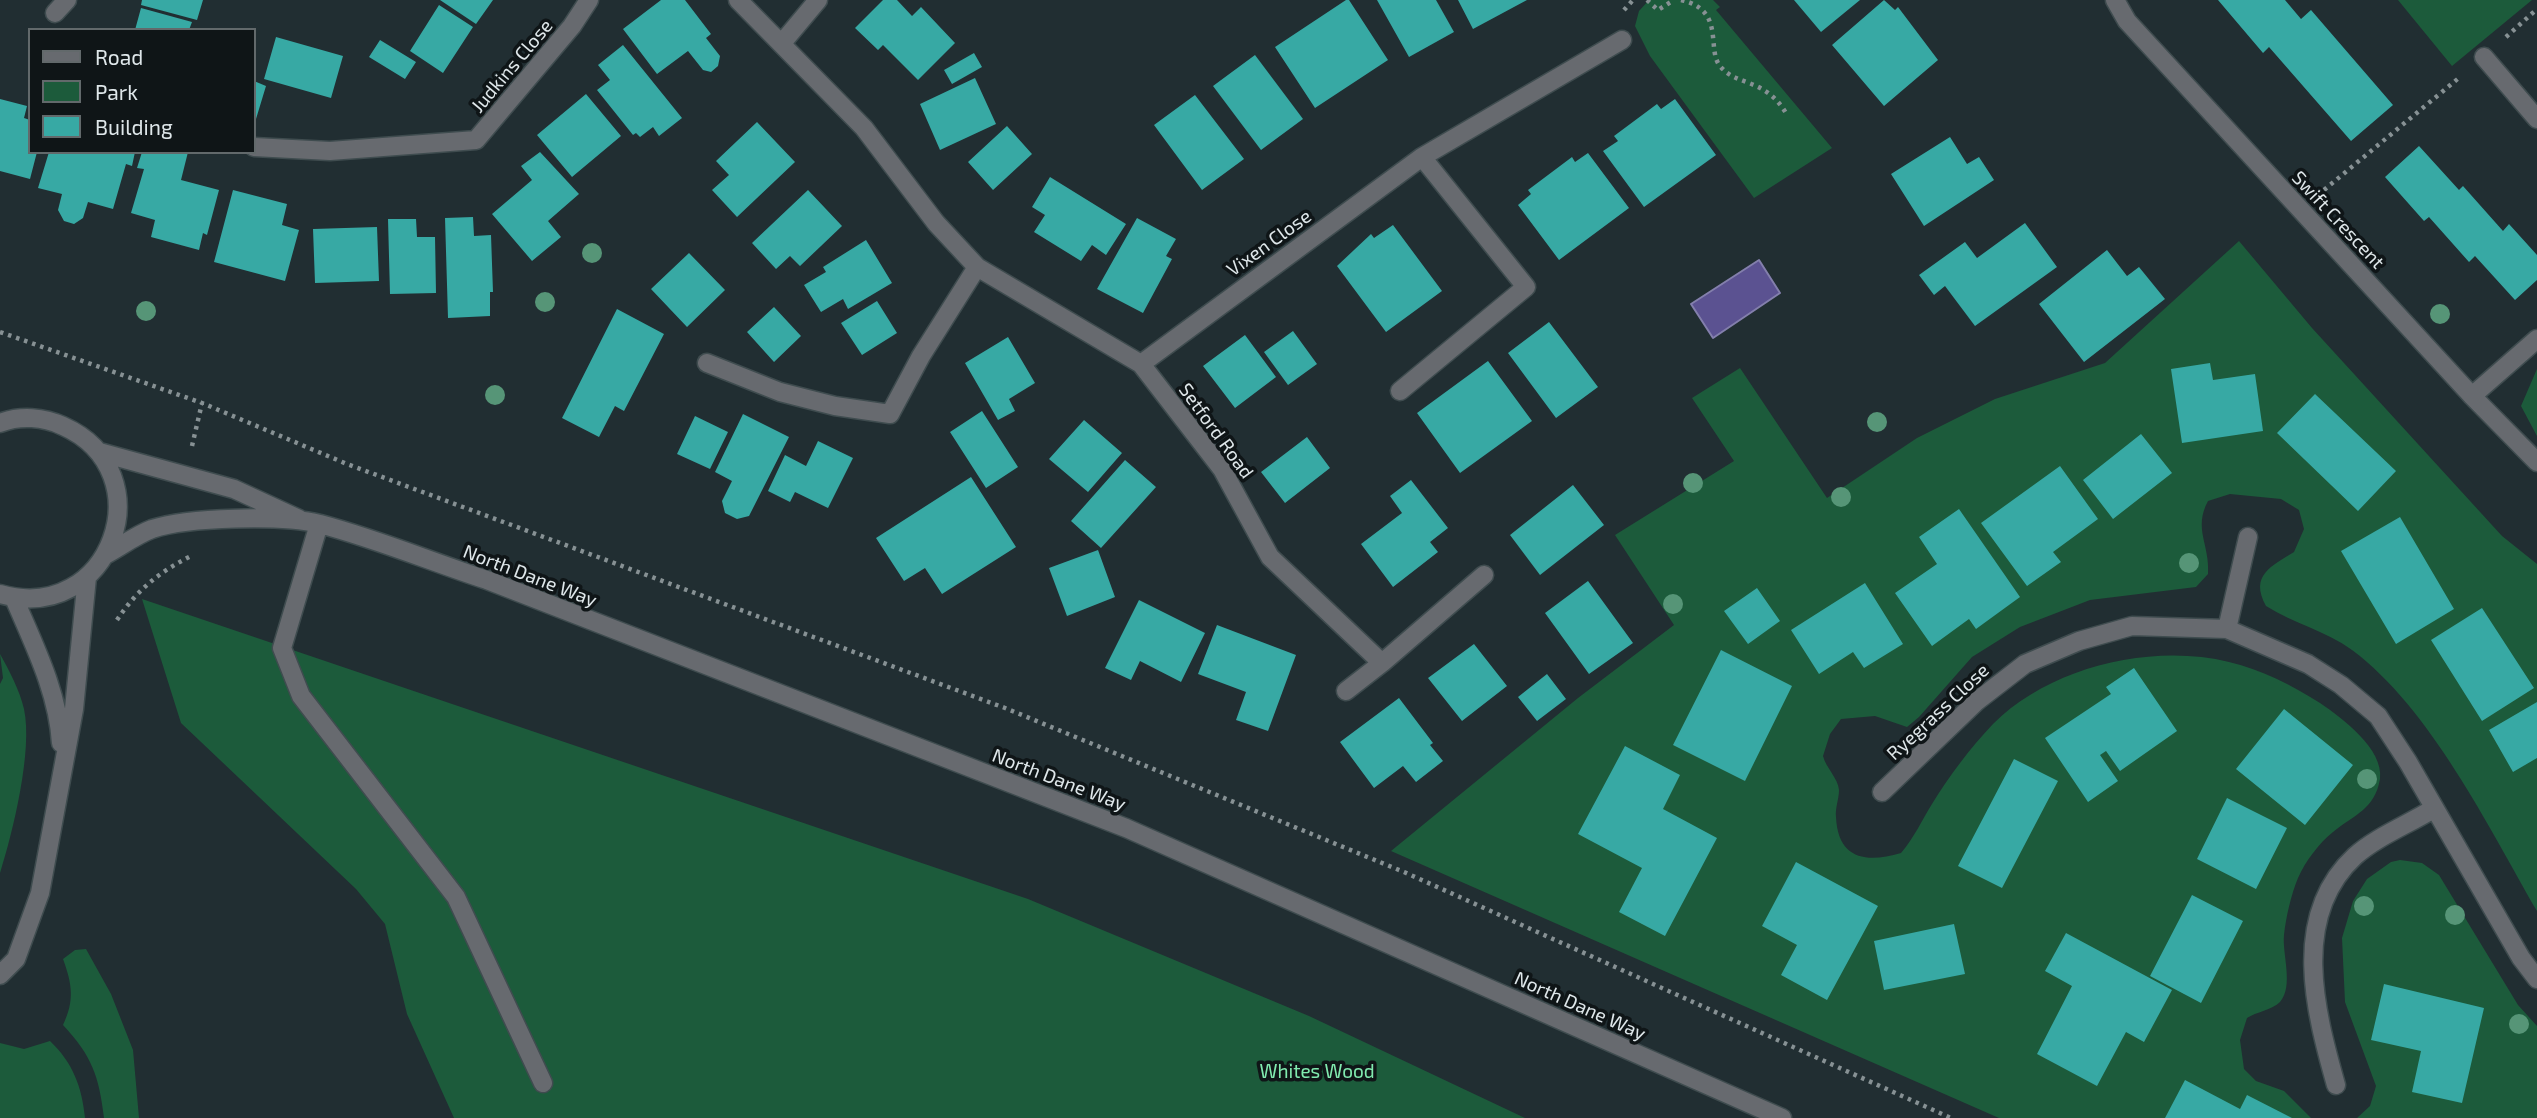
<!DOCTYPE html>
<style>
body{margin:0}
#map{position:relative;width:2537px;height:1118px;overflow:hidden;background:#212e32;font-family:"Exo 2",sans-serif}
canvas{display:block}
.legend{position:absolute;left:28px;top:28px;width:228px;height:126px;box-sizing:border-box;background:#0f1517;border:2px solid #62696b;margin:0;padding:9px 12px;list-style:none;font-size:21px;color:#dfe7ea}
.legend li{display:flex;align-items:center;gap:14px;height:35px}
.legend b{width:35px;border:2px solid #62696b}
</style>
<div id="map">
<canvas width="2537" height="1118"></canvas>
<ul class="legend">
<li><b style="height:9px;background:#676a6f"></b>Road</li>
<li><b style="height:19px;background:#1c5b3b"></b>Park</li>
<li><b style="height:19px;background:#37a9a4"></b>Building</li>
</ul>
</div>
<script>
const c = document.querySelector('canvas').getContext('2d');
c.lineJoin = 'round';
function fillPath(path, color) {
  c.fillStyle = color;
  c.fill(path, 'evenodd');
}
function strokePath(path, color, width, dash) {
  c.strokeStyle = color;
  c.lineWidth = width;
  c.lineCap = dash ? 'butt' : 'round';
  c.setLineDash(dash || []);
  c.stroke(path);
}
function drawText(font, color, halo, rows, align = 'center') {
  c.font = font + ' "Exo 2",sans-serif';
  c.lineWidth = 7;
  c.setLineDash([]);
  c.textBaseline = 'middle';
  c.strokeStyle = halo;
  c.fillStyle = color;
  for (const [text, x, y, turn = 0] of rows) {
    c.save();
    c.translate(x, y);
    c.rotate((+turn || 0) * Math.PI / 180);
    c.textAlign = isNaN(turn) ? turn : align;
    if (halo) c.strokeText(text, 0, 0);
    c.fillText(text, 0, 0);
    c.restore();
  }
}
const green = new Path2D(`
 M 1649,0 L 1713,0 L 1720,7 L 1716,10 L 1832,148 L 1754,198 L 1650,56 L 1635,26 L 1639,11 Z
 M 2398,0 L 2532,0 L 2452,66 Z
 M 2239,241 L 2312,328 L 2502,536 L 2537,564 L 2537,911 C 2488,826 2430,708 2352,650 C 2326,631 2293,623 2266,606 C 2249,575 2272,566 2294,552 L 2304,529 L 2299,510 L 2281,499 L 2230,494 L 2208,501 C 2193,529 2210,544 2208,574 L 2196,587 L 2090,600 L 2020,627 L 1972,657 L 1919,717 L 1907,727 L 1875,716 L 1841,719 L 1830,734 L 1823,756 C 1826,768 1838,778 1839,790 C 1839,799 1835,808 1836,817 C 1838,860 1867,863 1901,853 C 1914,838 1922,820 1932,804 C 1949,776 1971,747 1993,724 C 2050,667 2151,643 2229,662 C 2262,670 2292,685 2320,703 C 2342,718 2384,749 2380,779 C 2375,809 2354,815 2333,832 C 2319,843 2305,862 2298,878 C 2291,895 2286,917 2284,935 C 2282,954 2294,986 2280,1002 C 2272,1010 2256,1012 2247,1018 L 2240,1040 L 2244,1069 L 2256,1081 L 2284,1091 L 2311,1118 L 1999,1118 L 1391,851 L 1578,698 L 1674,625 L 1615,535 L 1734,461 L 1692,398 L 1740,368 L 1827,498 L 1917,438 L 1995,399 L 2105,363 Z
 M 2537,369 L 2537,436 L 2521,406 Z
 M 142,599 L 1028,899 L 1309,1016 L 1525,1118 L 454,1118 L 407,1014 L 385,924 L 356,889 L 181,723 Z
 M 0,654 C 9,670 20,691 24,709 C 33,750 13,832 0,873 L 0,684 L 3,678 Z
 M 2400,860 L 2422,863 L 2439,875 L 2518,1005 L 2537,1026 L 2537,1118 L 2357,1118 L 2370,1106 L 2376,1086 L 2345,1002 L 2342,938 L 2353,901 L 2367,879 L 2391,862 Z
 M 86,949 L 111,994 L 133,1050 L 139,1118 L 104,1118 C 99,1076 92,1056 63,1025 C 75,1000 72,984 63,959 L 75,950 Z
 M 50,1041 C 73,1063 82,1087 85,1118 L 0,1118 L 0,1043 L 24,1049 Z`);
const water = new Path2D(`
 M 1759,260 L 1780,293 L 1713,338 L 1691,304 Z`);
const building = new Path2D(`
 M 142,0 L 203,0 L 197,20 L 141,5 Z
 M 440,0 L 493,0 L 476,24 Z
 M 661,0 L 685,0 L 711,34 L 706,38 L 720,56 L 718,66 L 711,72 L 703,70 L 688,51 L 657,74 L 623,29 Z
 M 883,0 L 897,0 L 912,16 L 921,7 L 955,43 L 918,80 L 883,45 L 878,50 L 855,28 Z
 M 1346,0 L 1349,0 L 1388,60 L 1315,108 L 1275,47 Z
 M 1377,0 L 1436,0 L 1454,32 L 1409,57 Z
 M 1458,0 L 1527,0 L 1473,29 Z
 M 1794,0 L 1860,0 L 1821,32 Z
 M 1884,0 L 1895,10 L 1898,7 L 1938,60 L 1884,106 L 1832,45 Z
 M 2218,0 L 2285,0 L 2301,19 L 2311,10 L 2393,105 L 2351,141 L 2269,47 L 2263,53 Z
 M 439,5 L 473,27 L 443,73 L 410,51 Z
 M 141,8 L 192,22 L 189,30 L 135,30 Z
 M 276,37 L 343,56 L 331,98 L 264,79 Z
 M 380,40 L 416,62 L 405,79 L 369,57 Z
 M 623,45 L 682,118 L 659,136 L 653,127 L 640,137 L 636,133 L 633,135 L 597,90 L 610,80 L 598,65 Z
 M 974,53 L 982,67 L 952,84 L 944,70 Z
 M 1255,55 L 1303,119 L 1261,150 L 1213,86 Z
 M 975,78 L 996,124 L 940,150 L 920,104 Z
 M 254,81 L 266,86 L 256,119 L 254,119 Z
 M 586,94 L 621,136 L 572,177 L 537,135 Z
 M 1195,95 L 1244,159 L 1202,190 L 1154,125 Z
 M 0,99 L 27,106 L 24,118 L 30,120 L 30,152 L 37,152 L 30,179 L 0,171 Z
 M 1675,99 L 1716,155 L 1644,207 L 1603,151 L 1618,141 L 1614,136 L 1657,104 L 1661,109 Z
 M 757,122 L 795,162 L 737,217 L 712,190 L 729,175 L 716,161 Z
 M 1007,126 L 1032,154 L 993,190 L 968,162 Z
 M 1950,137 L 1967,164 L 1979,157 L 1994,180 L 1924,226 L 1891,174 Z
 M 2419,146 L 2459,190 L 2463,186 L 2503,231 L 2509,224 L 2537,255 L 2537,280 L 2515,300 L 2475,256 L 2469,262 L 2429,217 L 2424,221 L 2385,177 Z
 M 49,152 L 88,154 L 135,152 L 132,166 L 126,164 L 113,209 L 88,202 L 83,218 L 74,224 L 64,221 L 58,210 L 62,194 L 38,188 Z
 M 142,152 L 188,152 L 181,180 L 219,190 L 207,235 L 203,233 L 199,250 L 151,237 L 155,220 L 131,213 L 144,169 L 137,168 Z
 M 540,152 L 579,194 L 548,221 L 561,237 L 532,261 L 492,214 L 532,180 L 521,166 Z
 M 1588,153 L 1629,208 L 1559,260 L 1518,205 L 1531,194 L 1528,190 L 1572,157 L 1575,162 Z
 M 1050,177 L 1126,224 L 1106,255 L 1092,245 L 1081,261 L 1034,232 L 1045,215 L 1032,207 Z
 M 233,190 L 287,204 L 282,225 L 299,230 L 285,281 L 214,262 Z
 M 808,190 L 842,226 L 800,266 L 790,256 L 776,269 L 752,243 Z
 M 473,217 L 474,236 L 491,235 L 493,292 L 490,292 L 490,316 L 448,318 L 445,218 Z
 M 1137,218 L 1176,239 L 1166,256 L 1172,259 L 1143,313 L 1097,289 Z
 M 388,219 L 416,219 L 417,237 L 435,237 L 436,293 L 390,294 Z
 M 2025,223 L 2057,267 L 1975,326 L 1945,286 L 1934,295 L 1919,275 L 1965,242 L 1977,258 Z
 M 1393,225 L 1442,291 L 1386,332 L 1337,266 L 1371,234 L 1374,238 Z
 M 377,227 L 379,281 L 315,283 L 313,229 Z
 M 866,240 L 892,283 L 848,309 L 843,299 L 821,312 L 804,285 L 826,272 L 823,267 Z
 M 2107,250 L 2127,276 L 2139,267 L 2165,299 L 2084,362 L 2039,304 Z
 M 689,253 L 725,290 L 687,327 L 651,289 Z
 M 877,301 L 897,333 L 862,355 L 841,323 Z
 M 774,307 L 801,336 L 774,362 L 747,332 Z
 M 617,309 L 664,334 L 624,411 L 615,406 L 599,437 L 562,418 Z
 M 1549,322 L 1598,387 L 1556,418 L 1508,353 Z
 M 1293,331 L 1317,364 L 1288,385 L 1264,352 Z
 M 1245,335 L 1276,377 L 1235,408 L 1203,366 Z
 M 1008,337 L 1035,383 L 1009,399 L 1015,411 L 998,420 L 965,363 Z
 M 1488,361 L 1532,421 L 1460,473 L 1417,413 Z
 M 2210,363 L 2213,380 L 2255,374 L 2263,431 L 2182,443 L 2171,369 Z
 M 2315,394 L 2396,471 L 2358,511 L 2277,433 Z
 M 982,411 L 1018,467 L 986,488 L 950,432 Z
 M 743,414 L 789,437 L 749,516 L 737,519 L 725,513 L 722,501 L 732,481 L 715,472 Z
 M 695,416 L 728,432 L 710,469 L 677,454 Z
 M 1084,420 L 1122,453 L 1088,492 L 1049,459 Z
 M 2141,434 L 2172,473 L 2113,519 L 2083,480 Z
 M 1307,437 L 1330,468 L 1285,503 L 1261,472 Z
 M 818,441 L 853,458 L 828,508 L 795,492 L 790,502 L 768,491 L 785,455 L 806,466 Z
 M 1125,460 L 1156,487 L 1101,548 L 1071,521 Z
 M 2060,466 L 2098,519 L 2053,552 L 2061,562 L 2027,586 L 1981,523 Z
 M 971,477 L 1016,547 L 942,594 L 925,568 L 904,581 L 876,538 Z
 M 1411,480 L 1448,528 L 1430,542 L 1438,552 L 1393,587 L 1361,544 L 1402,513 L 1390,496 Z
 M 1573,485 L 1604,525 L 1540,575 L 1510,535 Z
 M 1959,509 L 2020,597 L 1976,629 L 1969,619 L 1932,646 L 1895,593 L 1937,564 L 1919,537 Z
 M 2400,517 L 2454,609 L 2396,644 L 2341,551 Z
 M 1098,550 L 1115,597 L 1067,616 L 1049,568 Z
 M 1588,581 L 1633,643 L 1589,674 L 1545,613 Z
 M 1865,583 L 1903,644 L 1864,668 L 1853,652 L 1819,674 L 1791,630 Z
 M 1757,588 L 1780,621 L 1748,644 L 1724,611 Z
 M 1139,600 L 1205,633 L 1181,682 L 1140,661 L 1131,680 L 1105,668 Z
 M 2482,608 L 2534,688 L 2482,721 L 2431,640 Z
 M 1217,625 L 1296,655 L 1268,731 L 1236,720 L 1246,692 L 1198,674 Z
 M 1474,644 L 1507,686 L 1462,721 L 1428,678 Z
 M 1721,650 L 1792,686 L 1745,781 L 1673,745 Z
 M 2134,668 L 2177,731 L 2120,771 L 2106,751 L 2100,755 L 2118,781 L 2088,802 L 2045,738 L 2111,694 L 2106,687 Z
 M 1547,674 L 1566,699 L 1537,721 L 1518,697 Z
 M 1399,698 L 1433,743 L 1430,745 L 1443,761 L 1416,782 L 1403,766 L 1374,788 L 1340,742 Z
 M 2537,702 L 2537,758 L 2513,772 L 2489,730 Z
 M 2284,709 L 2353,765 L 2305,825 L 2236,769 Z
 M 1625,746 L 1680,775 L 1663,809 L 1717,838 L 1665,936 L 1619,912 L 1642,868 L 1578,834 Z
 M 2014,759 L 2058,781 L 2002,888 L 1958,866 Z
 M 2227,798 L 2287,828 L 2256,889 L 2197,859 Z
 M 1796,862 L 1878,906 L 1827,1000 L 1781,975 L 1797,945 L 1762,926 Z
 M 2192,895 L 2243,921 L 2201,1003 L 2150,976 Z
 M 1954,924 L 1965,974 L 1884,990 L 1874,941 Z
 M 2066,933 L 2172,990 L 2144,1042 L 2126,1032 L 2097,1086 L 2037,1054 L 2072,986 L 2045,971 Z
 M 2384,984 L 2484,1008 L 2462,1103 L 2412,1092 L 2421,1051 L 2371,1040 Z
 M 2185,1080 L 2240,1109 L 2247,1095 L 2292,1118 L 2165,1118 Z`);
const path = new Path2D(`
 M 1647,0 L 1658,10 L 1674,0
 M 1681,0 C 1726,10 1706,49 1720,66 C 1737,87 1764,77 1786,113
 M 1624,10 L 1633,0
 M 2506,37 L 2537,9
 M 2324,190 L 2460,77
 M 0,332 L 202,403 L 347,464 L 1005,708 L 1404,872 L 1951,1118
 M 192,446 L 202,403
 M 117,620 C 137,590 159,572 191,556`);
const minor = new Path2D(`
 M 738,0 L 864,128 L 936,223 L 977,267 L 1141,364 L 1222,469 L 1270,557 L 1382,663 L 1484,575
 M 2115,0 L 2127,21 L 2472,396 L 2537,462
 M 55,13 L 67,0
 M 782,43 L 818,0
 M 2484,57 L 2537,119
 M 254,147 L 330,151 L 476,140 L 572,26 L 589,0
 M 707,363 L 780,392 L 835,406 L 890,414 L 921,356 L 977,267
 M 1141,364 L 1422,157 L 1622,40
 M 1400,391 L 1526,287 L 1422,157
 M 2472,396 L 2537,339
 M 0,423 C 20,415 44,417 63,426 C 166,472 111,626 0,594
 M 99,452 L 234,489 L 299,519
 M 319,524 L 282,648 L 301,696 L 456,897 L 543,1083
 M 105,555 C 120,547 136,535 152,529 C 188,517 282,515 320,524 C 377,539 432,562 487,580 L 1126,828 L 1782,1118
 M 14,598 C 34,645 58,692 61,743
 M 2227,629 L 2248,537
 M 1346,691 L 1382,663
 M 1882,792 L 1977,701 L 2025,664 L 2079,641 L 2132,626 L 2227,629 L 2308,664 L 2341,685 L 2378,716 L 2408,762 L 2521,958 L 2537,979
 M 0,975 L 16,959 L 40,893 L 74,709 L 87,577
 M 2336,1085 C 2315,1011 2290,916 2355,856 C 2376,837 2409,824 2433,809`);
const trees = [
 [592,253],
 [545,302],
 [146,311],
 [2440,314],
 [495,395],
 [1877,422],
 [1693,483],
 [1841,497],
 [2189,563],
 [1673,604],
 [2367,779],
 [2364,906],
 [2455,915],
 [2519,1024]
];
const streetNames = [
 ["Judkins Close",512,66,-50],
 ["Swift Crescent",2338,220,47],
 ["Vixen Close",1269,243,-36],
 ["Setford Road",1216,431,54],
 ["North Dane Way",530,576,21],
 ["Ryegrass Close",1938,712,-43],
 ["North Dane Way",1059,780,21],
 ["North Dane Way",1580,1006,24]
];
const parkNames = [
 ["Whites Wood",1317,1072]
];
fillPath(green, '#1c5b3b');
fillPath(water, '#5b5291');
strokePath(water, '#837fac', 2);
fillPath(building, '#37a9a4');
strokePath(minor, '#3f4c4f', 21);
strokePath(path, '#879194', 4.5, [3.5, 5]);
strokePath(minor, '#676a6f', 18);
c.fillStyle = '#569577';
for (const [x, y] of trees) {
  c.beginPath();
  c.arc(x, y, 10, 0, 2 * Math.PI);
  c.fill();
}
drawText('19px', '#dfe7ea', '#0f1517', streetNames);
drawText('19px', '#81eaaf', '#0f1517', parkNames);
</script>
